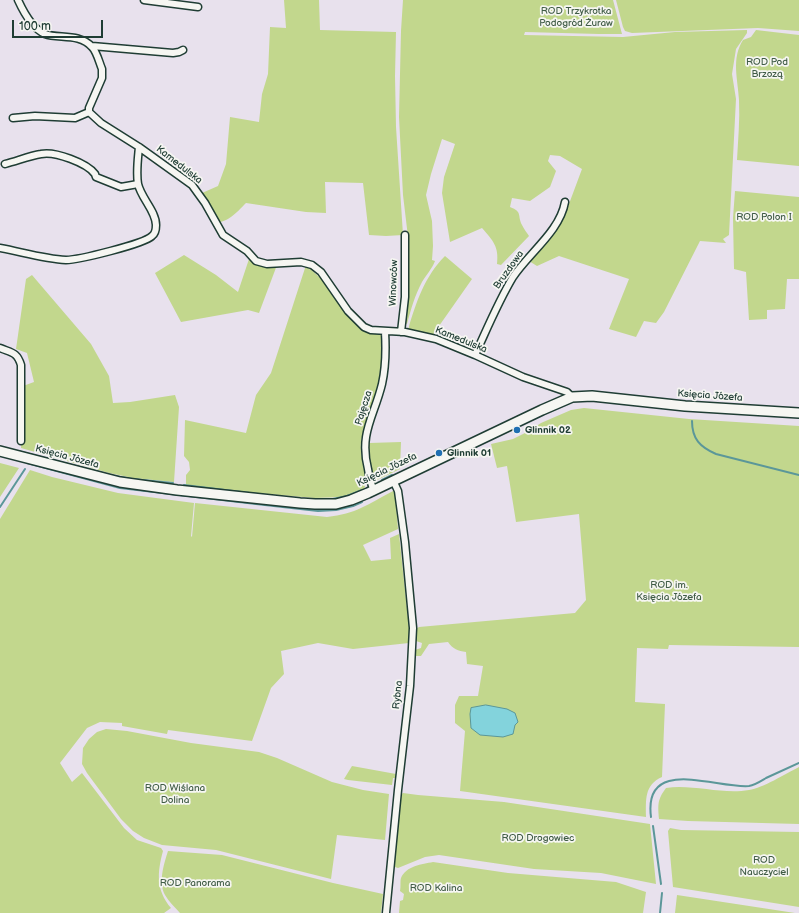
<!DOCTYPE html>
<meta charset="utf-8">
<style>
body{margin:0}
#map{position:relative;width:799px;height:913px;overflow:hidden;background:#e8e1ed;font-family:"Balsamiq Sans",sans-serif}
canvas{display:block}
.scale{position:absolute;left:12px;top:20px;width:91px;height:18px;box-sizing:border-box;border:2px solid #1f3d34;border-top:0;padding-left:5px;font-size:12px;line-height:14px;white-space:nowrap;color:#1f3d34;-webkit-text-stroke:3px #f6f6f2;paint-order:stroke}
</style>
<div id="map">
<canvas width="799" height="913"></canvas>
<div class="scale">100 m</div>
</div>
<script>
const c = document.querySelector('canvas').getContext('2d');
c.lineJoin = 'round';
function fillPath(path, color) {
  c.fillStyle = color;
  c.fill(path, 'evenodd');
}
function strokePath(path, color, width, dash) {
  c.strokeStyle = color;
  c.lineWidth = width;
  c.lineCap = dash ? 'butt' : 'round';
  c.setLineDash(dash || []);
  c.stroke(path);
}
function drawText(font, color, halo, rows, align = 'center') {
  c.font = font + ' "Balsamiq Sans",sans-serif';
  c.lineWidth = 3.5;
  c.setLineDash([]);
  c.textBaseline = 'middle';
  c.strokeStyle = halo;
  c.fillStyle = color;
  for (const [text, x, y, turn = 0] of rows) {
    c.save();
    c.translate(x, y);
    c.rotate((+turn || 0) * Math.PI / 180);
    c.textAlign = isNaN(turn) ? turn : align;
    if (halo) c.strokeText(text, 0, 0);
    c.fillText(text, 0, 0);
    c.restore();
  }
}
const green = new Path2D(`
 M 284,0 L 319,0 L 320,30 L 396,32 L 395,76 L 396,127 L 403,235 L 386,236 L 369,235 L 363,183 L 325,182 L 326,213 L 306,212 L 246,203 C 239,210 228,223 217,222 L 202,193 L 218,186 L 226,164 L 230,117 L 259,122 L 262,94 L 268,74 L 270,27 L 286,28 Z
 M 403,0 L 613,0 L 622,34 L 599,34 L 525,32 L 524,35 L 623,37 L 675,32 L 747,30 L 747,33 L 736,49 L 732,74 L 736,99 L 729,235 L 723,239 L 726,243 L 700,241 L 664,312 L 656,323 L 644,321 L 636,337 L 609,329 L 629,279 L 559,256 L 537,266 L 529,261 L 563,220 L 582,169 L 560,156 L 550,155 L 548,161 L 556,171 L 550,187 L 530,201 L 512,198 L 510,207 C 523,212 517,215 522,225 C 524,229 527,233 529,236 L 501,265 L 497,264 C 499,246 493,241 482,228 L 450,242 L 442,193 L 444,177 L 455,144 L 442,139 L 431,174 L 426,195 L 432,221 L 433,246 L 432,260 L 435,261 C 432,269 426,275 422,282 C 415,295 411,309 407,324 L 405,323 L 408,287 L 408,237 L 403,195 L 399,117 L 401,31 Z
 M 616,0 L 799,0 L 799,31 L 758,28 L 632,33 L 625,31 L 623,27 Z
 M 756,30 L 799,35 L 799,166 L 737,160 C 738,140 740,120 739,100 C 738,79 731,59 743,40 L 751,37 Z
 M 735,191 L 799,197 L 799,279 L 787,279 L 785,309 L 767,310 L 767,319 L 749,320 L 746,272 L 734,269 L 733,218 Z
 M 184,255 L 216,275 L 238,292 L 249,259 C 261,267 263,266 277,265 L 259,313 L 248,310 L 181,322 L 155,273 Z
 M 445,256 L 472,279 L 432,336 L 408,330 C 416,302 425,276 445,256 Z
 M 306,265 L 328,285 L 366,331 L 381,335 C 382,343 384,351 383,359 C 382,388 366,414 361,442 C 359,456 369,479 364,490 L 344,497 L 314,498 L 257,493 L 186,485 L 186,475 L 190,470 L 189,462 L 184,456 L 185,420 L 246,433 L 256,395 L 271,373 Z
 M 32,275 L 91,344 L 109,376 L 113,403 L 130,402 L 175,395 L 179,407 L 174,482 L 133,478 L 109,473 L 21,448 L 23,386 L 34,382 L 27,353 L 16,349 L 26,279 Z
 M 584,408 L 689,419 L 799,426 L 799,647 L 669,645 L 668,649 L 637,648 L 635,702 L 665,704 L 662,777 C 644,785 646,800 646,817 L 460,791 L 465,731 L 455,723 L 455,705 L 459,696 L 478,696 L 483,666 L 467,664 L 466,652 C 458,651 453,649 448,642 L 429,644 L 421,656 L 415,656 L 415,650 L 421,648 L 422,643 L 416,641 L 416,629 L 419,627 L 575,613 L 586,600 L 579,514 L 516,522 L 507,466 L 497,468 L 491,444 L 513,439 L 529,431 L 541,423 L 571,410 Z
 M 401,442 L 400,469 L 377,480 C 369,469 368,456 369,443 Z
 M 0,463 L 19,468 L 0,497 Z
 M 30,470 L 52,477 L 118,493 L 194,503 L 191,536 L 192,537 L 195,503 L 327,517 C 356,514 368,504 393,491 L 395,492 L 398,529 L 363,545 L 371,561 L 391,559 L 390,538 L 399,534 L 409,628 L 409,643 L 353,649 L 318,643 L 281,651 L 284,674 L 271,688 L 252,741 L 168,730 L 167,734 L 122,726 L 122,723 L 100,722 L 87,728 L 60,763 L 72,782 L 82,773 L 124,828 L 137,840 L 161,848 L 163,851 C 157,873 156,890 171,908 L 164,913 L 0,913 L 0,519 Z
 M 106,729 L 127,731 L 191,743 L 259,752 L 277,758 L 332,782 L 363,790 L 389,794 L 385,840 L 337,835 L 331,879 L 216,850 L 162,845 L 144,838 L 133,831 L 121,819 L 87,773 L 82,764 L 83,748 L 89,739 L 97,732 Z
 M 352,766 L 396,774 L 395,778 L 393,778 L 392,785 L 348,780 L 344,779 Z
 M 799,767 L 799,824 L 688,821 L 659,819 C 658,805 657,800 666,788 C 693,784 723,795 749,790 C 763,788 785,774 799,767 Z
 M 403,793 L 418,795 L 504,802 L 650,824 L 656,884 L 601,873 L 534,869 L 439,855 L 425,857 L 398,868 L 395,867 L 393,862 L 400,796 Z
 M 670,828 L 681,830 L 799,832 L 799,907 L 673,887 L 668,831 Z
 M 168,851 L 222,855 L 333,883 L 383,894 L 381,913 L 180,913 C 175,907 169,902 165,895 C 158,882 164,864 168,851 Z
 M 433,862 L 508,873 L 616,882 L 646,892 L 643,913 L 399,913 L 400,901 L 403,900 L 404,894 L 400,891 C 401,887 400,881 401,878 C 406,866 422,864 433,862 Z
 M 677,895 L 795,913 L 675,913 Z`);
const water = new Path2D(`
 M 486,705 L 507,709 L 515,713 L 518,722 L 515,725 L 513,734 L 503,737 L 480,735 L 471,728 L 470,714 L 471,708 Z`);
const stream = new Path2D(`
 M 692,421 C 692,439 700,447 716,454 L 799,475
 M 18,451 L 103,473
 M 27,463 L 120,488 L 256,504 L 318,511 L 336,510 L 353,506 L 362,502
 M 109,475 L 132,479 L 173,483
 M 382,480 L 392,475
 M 184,485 L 266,495
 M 328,500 L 347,496 L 362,490
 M 0,507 L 25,469
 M 651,817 C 643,755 717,789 749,786 C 755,785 761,781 766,778 C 777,773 788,768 799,763
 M 653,826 L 661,884
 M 660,913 L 662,893`);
const minor = new Path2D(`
 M 18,0 C 23,11 33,29 45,34 C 58,39 80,33 92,47 C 97,52 99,62 102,69 L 102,78 L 89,108 L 89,112 L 101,123 L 139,147 L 192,185 L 205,203 L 223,235 L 247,251 L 256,261 L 267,264 L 301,262 L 312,265 L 321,272 L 348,311 L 364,327 L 371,330 L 405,332 L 436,339 L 475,355 L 523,377 L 567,392 L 572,397
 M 144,0 L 198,7
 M 92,46 L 173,53 L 179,52 L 183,50
 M 13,118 L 35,116 L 75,118 L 89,112
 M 5,164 C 17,161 29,156 41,154 C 55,151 87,163 95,174 L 96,177 L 121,187 L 138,184
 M 0,248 C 22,252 44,259 66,260 C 78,260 144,244 152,236 C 155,234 156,229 156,225 C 156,211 141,198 138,184 C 136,172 138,158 139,147
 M 401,332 L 405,297 L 405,235
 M 0,348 C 12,353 17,352 21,365 L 21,441
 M 475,355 C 487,329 498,302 513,277 C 529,253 560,231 565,202
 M 374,490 C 370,483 369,476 368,469 C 359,433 374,417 382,384 C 386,366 386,349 385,332
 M 386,913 L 398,790 L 410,686 L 413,628 L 405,542 L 398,491 L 393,480`);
const secondary = new Path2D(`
 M 0,451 L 120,482 L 177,490 L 300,503 L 315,504 L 336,504 L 351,500 L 368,493 L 542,410 L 572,397 L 592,396 L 685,406 L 799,413`);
const markers = [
 [517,430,4,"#1f6fb2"],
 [439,453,4,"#1f6fb2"]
];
const parkNames = [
 ["ROD Trzykrotka",576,11],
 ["Podogród Żuraw",576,23],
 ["ROD Pod",767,62],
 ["Brzozą",767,74],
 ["ROD Polon I",764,217],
 ["ROD im.",669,585],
 ["Księcia Józefa",669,597],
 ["ROD Wiślana",175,788],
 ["Dolina",175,800],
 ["ROD Drogowiec",538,838],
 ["ROD",764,860],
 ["Nauczyciel",764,872],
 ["ROD Panorama",195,883],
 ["ROD Kalina",436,888]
];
const streetNames = [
 ["Kamedulska",179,165,38],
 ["Bruzdowa",509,270,-55],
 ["Winowców",394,283,-88],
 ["Kamedulska",461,340,22],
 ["Księcia Józefa",710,396,4],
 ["Pajęcza",364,408,-72],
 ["Księcia Józefa",67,457,15],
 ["Księcia Józefa",387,470,-26],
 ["Rybna",398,695,-84]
];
const poiNames = [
 ["Glinnik 02",525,430],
 ["Glinnik 01",447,453]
];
fillPath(green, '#c2d78d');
fillPath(water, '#83d3dc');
strokePath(water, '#5b9799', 1);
strokePath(stream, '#5b9799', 2);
strokePath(minor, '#1f3d34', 9);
strokePath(secondary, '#1f3d34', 12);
strokePath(minor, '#f6f6f2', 6);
strokePath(secondary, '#f6f6f2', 9);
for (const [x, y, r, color] of markers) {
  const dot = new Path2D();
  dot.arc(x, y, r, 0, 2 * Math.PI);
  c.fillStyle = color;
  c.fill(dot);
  strokePath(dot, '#f6f6f2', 1.5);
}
drawText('10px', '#405c46', '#f6f6f2', parkNames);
drawText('10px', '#1f3d34', '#f6f6f2', streetNames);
drawText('bold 10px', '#1f3d34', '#f6f6f2', poiNames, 'left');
</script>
